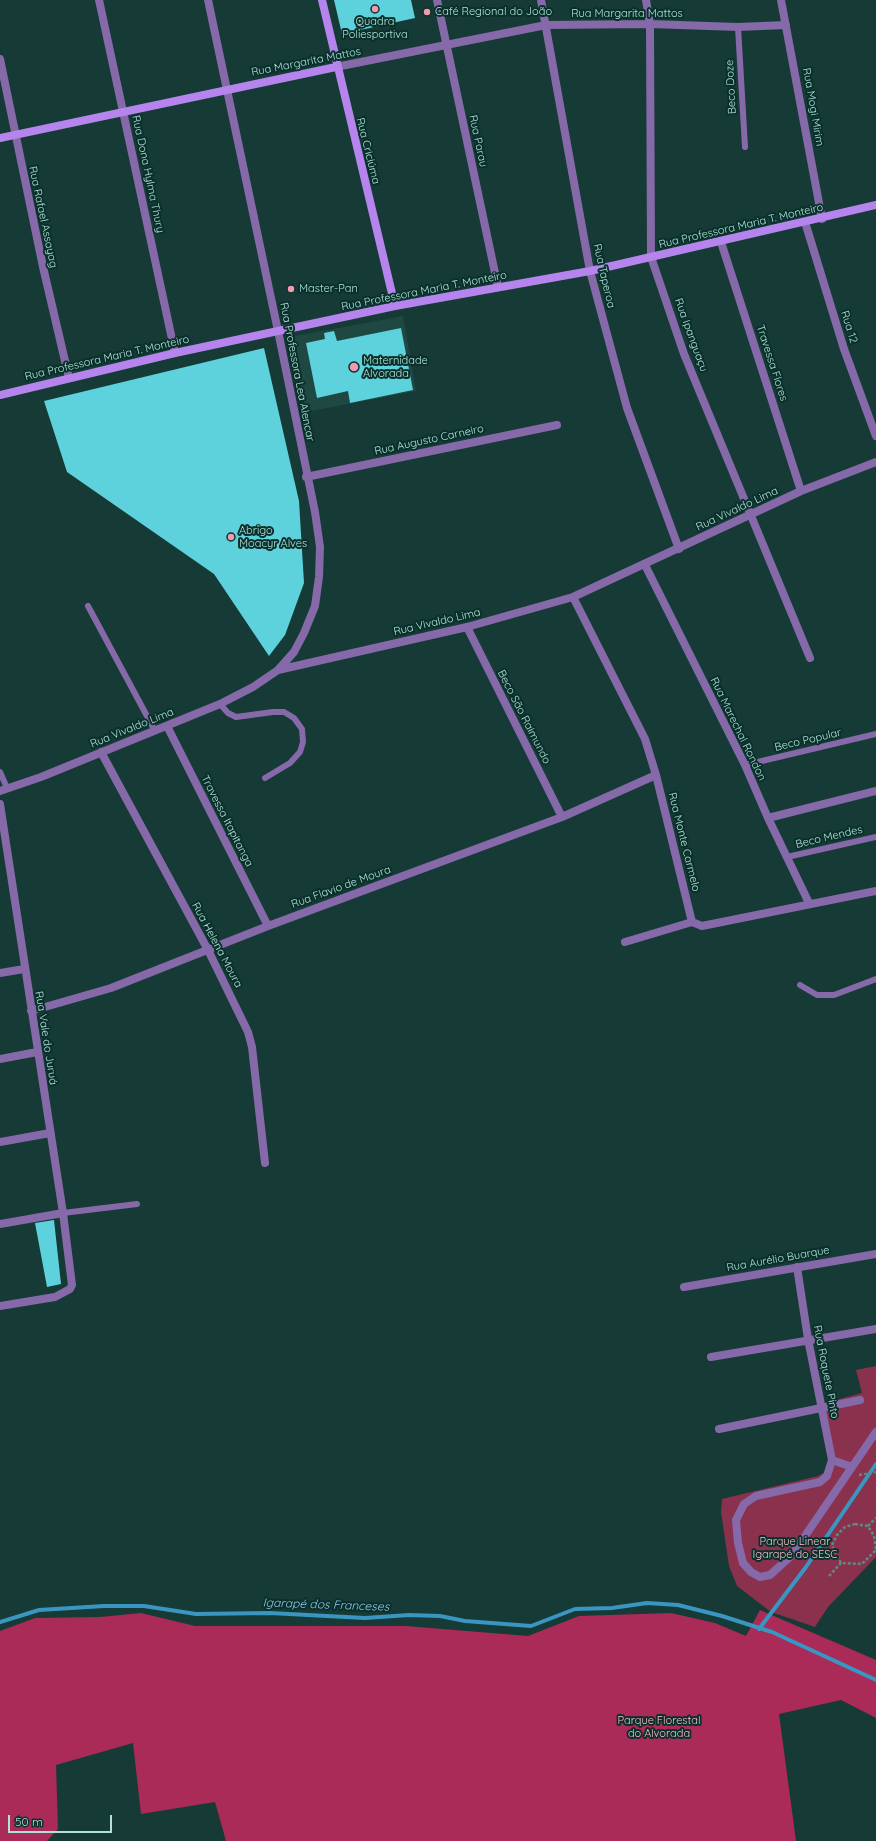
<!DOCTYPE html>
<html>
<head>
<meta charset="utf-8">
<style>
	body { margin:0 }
	#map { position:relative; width:876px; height:1841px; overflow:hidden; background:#163a35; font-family:Quicksand,sans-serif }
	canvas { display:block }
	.scale { position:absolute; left:8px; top:1815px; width:104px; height:18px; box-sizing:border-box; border:2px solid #b0e2da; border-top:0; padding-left:5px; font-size:12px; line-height:14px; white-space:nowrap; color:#b0e2da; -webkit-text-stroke:3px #0a302b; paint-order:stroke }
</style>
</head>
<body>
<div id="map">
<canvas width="876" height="1841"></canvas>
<div class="scale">50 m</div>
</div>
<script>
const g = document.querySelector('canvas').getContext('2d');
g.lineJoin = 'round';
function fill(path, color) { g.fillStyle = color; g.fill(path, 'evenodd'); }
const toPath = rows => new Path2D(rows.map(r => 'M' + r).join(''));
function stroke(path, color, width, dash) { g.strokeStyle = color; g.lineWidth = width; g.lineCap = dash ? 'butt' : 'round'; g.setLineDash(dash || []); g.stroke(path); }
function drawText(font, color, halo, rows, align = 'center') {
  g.font = font + ' Quicksand,sans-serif'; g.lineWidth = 4; g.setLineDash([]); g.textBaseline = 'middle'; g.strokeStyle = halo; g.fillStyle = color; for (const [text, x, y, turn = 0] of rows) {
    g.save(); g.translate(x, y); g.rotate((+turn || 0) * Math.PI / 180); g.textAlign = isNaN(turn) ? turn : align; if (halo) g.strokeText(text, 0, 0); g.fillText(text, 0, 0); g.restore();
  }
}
const built = toPath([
	[403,316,416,391,306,412,292,343,295,336]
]);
const green = toPath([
	[876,1366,876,1557,828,1607,815,1627,771,1612,737,1586,729,1566,721,1512,722,1499,818,1476,829,1470,825,1403,862,1393,856,1370]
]);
const forest = toPath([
	[760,1610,876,1660,876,1718,841,1700,779,1714,796,1841,226,1841,215,1802,141,1814,133,1743,56,1765,58,1829,47,1841,0,1841,0,1631,35,1618,100,1617,141,1613,195,1626,406,1626,528,1636,579,1616,671,1613,715,1623,746,1636]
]);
const stream = toPath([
	[0,1622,39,1610,104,1606,144,1606,196,1614,270,1613,365,1618,409,1615,440,1616,465,1621,531,1626,575,1609,612,1608,647,1603,678,1605,722,1616,772,1632,876,1680],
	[759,1629,806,1567,876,1464]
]);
const building = toPath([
	[334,0,411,0,415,18,342,34],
	[401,328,413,390,350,403,348,391,317,398,306,343,325,339,324,333,334,331,337,341],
	[264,348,299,501,304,583,285,635,269,656,214,574,67,472,44,401],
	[54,1220,61,1284,47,1287,35,1223]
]);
const path = toPath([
	[859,1475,876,1472],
	[855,1524,868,1526,874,1536,876,1550,862,1564,841,1563,832,1545,837,1535,845,1527,855,1524],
	[868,1526,876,1518],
	[829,1576,841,1563]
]);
const lane = toPath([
	[738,27,745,147],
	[88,606,155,731],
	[220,704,228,713,236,717,273,712,284,712,294,718,302,729,303,742,300,752,290,763,265,778],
	[745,765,876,734],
	[0,772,7,788],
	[787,857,876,837],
	[800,985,817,995,834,995,876,979],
	[63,1213,137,1204]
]);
const street = toPath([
	[99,0,175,353],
	[208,0,278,331,315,512,320,547,319,577,315,606,304,633,294,652,278,670],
	[437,0,498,287],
	[541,0,590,271,627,408,679,549],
	[646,0,650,24,651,257,684,354,810,658],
	[781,0,822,219],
	[0,59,43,267,69,378],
	[336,67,546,25,650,24,738,27,786,25],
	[805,222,844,349,876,436],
	[721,242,801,491],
	[306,477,557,425],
	[645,565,745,765,768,818,809,903],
	[573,597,645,739,656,775,692,922,702,926,876,891],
	[467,627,562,817],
	[167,726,268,926],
	[101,752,208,950,248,1032,252,1047,265,1163],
	[0,791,41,777,220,704,253,687,278,670,467,627,573,597,801,491,876,462],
	[0,804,63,1213,72,1285,70,1289,55,1297,0,1306],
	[768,818,876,791],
	[625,942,692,922],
	[0,973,24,969],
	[31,1011,111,988,268,926,562,817,656,775],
	[0,1059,37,1052],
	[0,1142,50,1133],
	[0,1224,63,1213],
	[797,1267,808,1339,832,1460,827,1476,820,1482,756,1496,744,1504,736,1520,738,1543,743,1563,751,1572,760,1577,770,1575,792,1555,876,1432],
	[684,1287,876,1254],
	[711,1357,876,1329],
	[719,1429,860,1400],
	[832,1460,852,1467]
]);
const secondary = toPath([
	[322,0,395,306],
	[0,138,336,67],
	[0,395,175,353,395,306,590,271,876,205]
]);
const markers = [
	[375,9,4,"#f29aaf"],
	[427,12,4,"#f29aaf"],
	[291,289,4,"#f29aaf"],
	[354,367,5,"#f29aaf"],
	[231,537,4,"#f29aaf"]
];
const poiNames = [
	["Café Regional do João",435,12],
	["Quadra",375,22,"center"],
	["Poliesportiva",375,35,"center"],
	["Master-Pan",299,289],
	["Maternidade",363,361],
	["Alvorada",363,374],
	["Abrigo",239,531],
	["Moacyr Alves",239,544]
];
const streetNames = [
	["Rua Margarita Mattos",627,14],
	["Rua Margarita Mattos",306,62,-11],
	["Beco Doze",731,87,-93],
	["Rua Mogi Mirim",813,107,80],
	["Rua Parau",478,141,78],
	["Rua Criciúma",368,151,76],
	["Rua Dona Hylma Thury",148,174,78],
	["Rua Rafael Assayag",43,217,78],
	["Rua Professora Maria T. Monteiro",741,226,-13],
	["Rua Taperoa",604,276,77],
	["Rua Professora Maria T. Monteiro",424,291,-11],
	["Rua 12",849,327,73],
	["Rua Ipanguaçu",691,335,70],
	["Rua Professora Maria T. Monteiro",107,358,-13],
	["Travessa Flores",772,363,72],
	["Rua Professora Lea Alencar",297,372,79],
	["Rua Augusto Carneiro",429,440,-12],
	["Rua Vivaldo Lima",737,509,-25],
	["Rua Vivaldo Lima",437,622,-13],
	["Beco São Raimundo",524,717,63],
	["Rua Vivaldo Lima",132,728,-22],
	["Rua Marechal Rondon",738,729,64],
	["Beco Popular",808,740,-13],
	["Travessa Itapitanga",227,821,63],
	["Beco Mendes",829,837,-13],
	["Rua Monte Carmelo",684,842,76],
	["Rua Flavio de Moura",341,887,-20],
	["Rua Helena Moura",217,945,62],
	["Rua Vale do Juruá",46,1038,81],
	["Rua Aurélio Buarque",778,1259,-10],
	["Rua Roquete Pinto",826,1372,79]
];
const parkNames = [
	["Parque Linear",795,1542],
	["Igarapé do SESC",795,1555],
	["Parque Florestal",659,1721],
	["do Alvorada",659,1734]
];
const waterNames = [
	["Igarapé dos Franceses",326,1605,2]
];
fill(built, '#204843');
fill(green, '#8a314d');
fill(forest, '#aa2a58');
stroke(stream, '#3996c2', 4);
fill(building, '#5dd2dd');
stroke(path, '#5f8983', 2.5, [3, 2]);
stroke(lane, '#8669a9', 6);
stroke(street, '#8669a9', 8);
stroke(secondary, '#b585ed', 8);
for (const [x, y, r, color] of markers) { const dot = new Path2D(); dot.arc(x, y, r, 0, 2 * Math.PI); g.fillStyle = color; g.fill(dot); stroke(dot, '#0a302b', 1.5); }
drawText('11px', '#b0e2da', '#0a302b', poiNames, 'left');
drawText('11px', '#b0e2da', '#0a302b', streetNames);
drawText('11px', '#febccb', '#0a302b', parkNames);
drawText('italic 12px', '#94c6ef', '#0a302b', waterNames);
</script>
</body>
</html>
